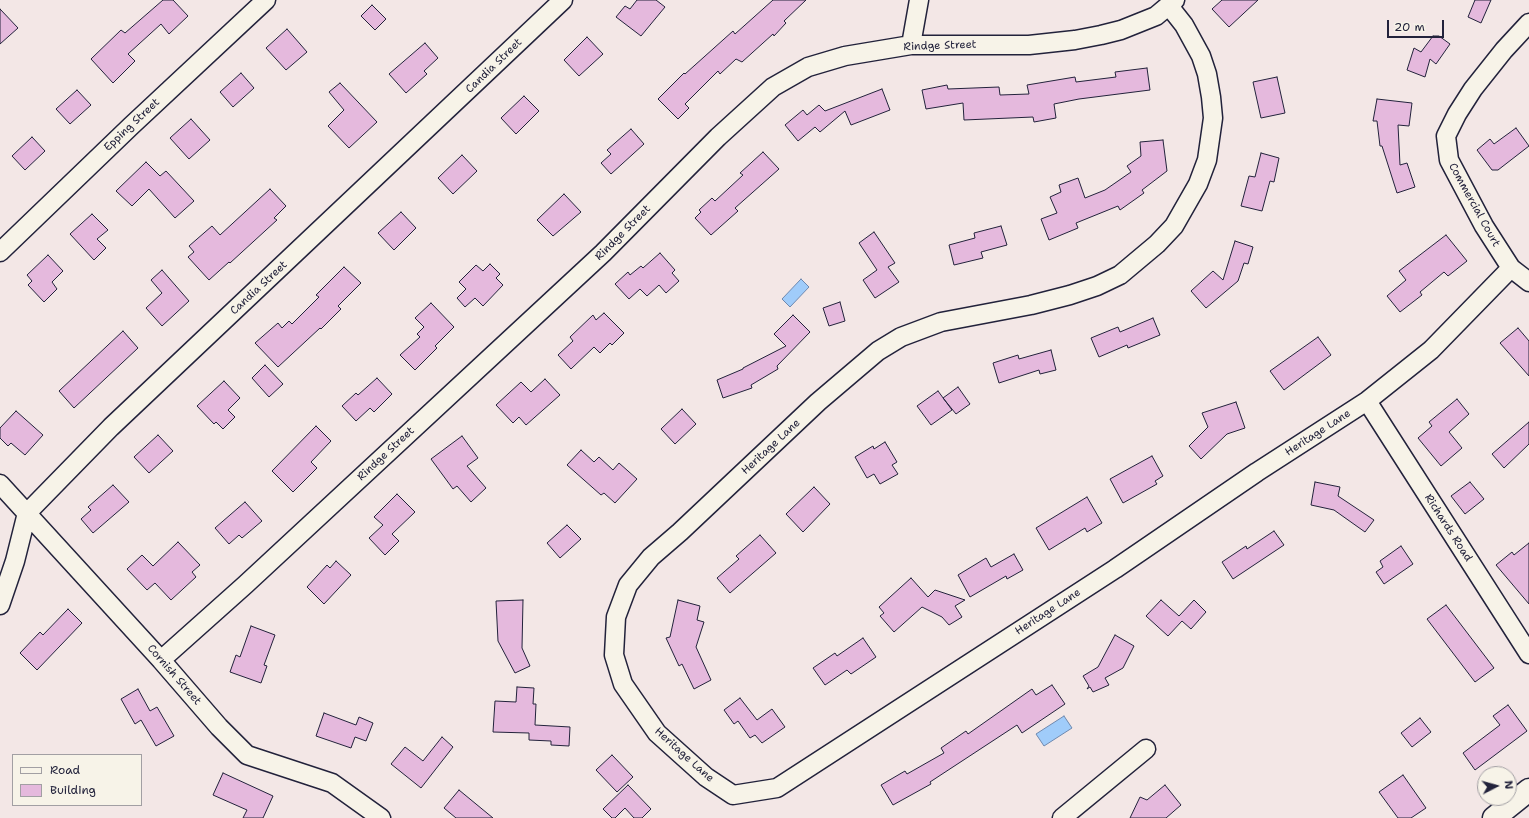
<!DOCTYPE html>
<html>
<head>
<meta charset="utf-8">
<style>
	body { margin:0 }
	#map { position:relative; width:1529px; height:818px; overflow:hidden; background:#f3e7e6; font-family:"Shantell Sans",sans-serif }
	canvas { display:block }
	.legend { position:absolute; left:12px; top:754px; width:130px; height:52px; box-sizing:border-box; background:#f7f3e8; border:1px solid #a29fa3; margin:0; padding:5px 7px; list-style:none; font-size:12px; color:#22223b }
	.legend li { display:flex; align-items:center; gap:8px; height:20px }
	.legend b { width:20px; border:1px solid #a29fa3 }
	.north { position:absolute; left:1477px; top:766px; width:40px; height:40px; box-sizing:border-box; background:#f7f3e8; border:1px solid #a29fa3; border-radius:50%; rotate:84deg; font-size:11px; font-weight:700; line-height:16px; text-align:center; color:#22223b }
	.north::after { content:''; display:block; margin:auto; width:14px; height:18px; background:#22223b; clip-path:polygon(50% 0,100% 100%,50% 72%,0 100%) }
	.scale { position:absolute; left:1387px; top:20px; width:57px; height:18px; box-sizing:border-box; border:2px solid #22223b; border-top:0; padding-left:5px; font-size:12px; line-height:14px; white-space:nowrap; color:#22223b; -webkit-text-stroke:3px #f7f3e8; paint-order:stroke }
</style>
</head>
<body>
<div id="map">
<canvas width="1529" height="818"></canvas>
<ul class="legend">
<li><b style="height:5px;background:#f7f3e8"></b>Road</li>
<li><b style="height:11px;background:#e5b9dd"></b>Building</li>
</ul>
<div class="north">N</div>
<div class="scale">20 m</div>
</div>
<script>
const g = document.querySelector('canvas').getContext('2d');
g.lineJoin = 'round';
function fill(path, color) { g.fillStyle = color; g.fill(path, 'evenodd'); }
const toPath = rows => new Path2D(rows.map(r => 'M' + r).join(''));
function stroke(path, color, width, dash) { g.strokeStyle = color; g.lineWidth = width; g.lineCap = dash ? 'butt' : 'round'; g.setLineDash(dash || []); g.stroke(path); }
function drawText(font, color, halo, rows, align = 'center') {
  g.font = font + ' "Shantell Sans",sans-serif'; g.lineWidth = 3; g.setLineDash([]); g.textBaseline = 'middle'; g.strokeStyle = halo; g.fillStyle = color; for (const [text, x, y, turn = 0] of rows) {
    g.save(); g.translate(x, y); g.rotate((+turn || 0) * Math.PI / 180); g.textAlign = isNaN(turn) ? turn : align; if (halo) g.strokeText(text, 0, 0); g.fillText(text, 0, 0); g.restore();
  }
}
const water = toPath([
	[801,279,809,287,790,307,782,299,801,279],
	[1064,716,1072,728,1044,746,1036,734,1064,716]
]);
const building = toPath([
	[163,0,173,0,188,16,169,34,161,24,128,54,135,61,113,83,91,59,121,30,125,33,163,0],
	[637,0,656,0,665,7,641,36,616,17,625,6,630,9,637,0],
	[773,0,806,0,784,21,786,23,774,36,773,34,742,62,736,59,720,74,718,71,685,104,689,108,678,119,658,99,684,73,685,74,733,31,735,34,773,0],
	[1222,0,1258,0,1229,27,1212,9,1222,0],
	[1475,0,1491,0,1481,23,1468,17,1475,0],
	[372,5,386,19,375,30,361,16,372,5],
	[0,9,18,28,0,44,0,9],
	[287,29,307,52,286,70,266,48,287,29],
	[1433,36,1439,36,1450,44,1436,64,1430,59,1425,77,1407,70,1414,48,1421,52,1433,36],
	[587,37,603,54,579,76,564,60,587,37],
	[425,43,438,58,424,71,427,74,406,93,389,74,425,43],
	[1147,68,1150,90,1079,99,1054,104,1056,118,1034,122,1033,117,964,120,963,103,926,109,922,90,947,85,948,89,999,87,1000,95,1029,94,1027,85,1075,77,1076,82,1116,77,1115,72,1147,68],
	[241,73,254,88,233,107,220,92,241,73],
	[1277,77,1285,113,1261,118,1253,82,1277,77],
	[340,83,377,122,349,148,328,126,344,110,329,92,340,83],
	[882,89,890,110,851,125,845,111,820,132,815,127,798,141,785,125,803,110,807,115,819,105,825,111,882,89],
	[77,90,91,105,70,124,56,109,77,90],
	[524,96,539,111,516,134,501,118,524,96],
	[1377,99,1412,103,1409,126,1398,125,1400,165,1407,163,1415,187,1397,193,1382,146,1380,146,1377,121,1373,121,1377,99],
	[191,119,210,140,189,159,170,138,191,119],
	[1516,128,1529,146,1498,170,1492,170,1477,150,1490,139,1494,144,1516,128],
	[631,129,644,144,611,174,601,163,611,154,607,150,631,129],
	[32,137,45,151,25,170,12,156,32,137],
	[1163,140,1167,171,1142,190,1144,193,1120,210,1118,206,1076,223,1078,228,1049,240,1041,219,1057,213,1050,197,1061,192,1059,185,1078,178,1085,198,1105,190,1131,172,1127,166,1141,156,1140,142,1163,140],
	[763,152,779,169,735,208,738,211,711,235,695,218,701,212,699,210,712,198,715,201,743,175,740,173,763,152],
	[1261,153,1279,158,1274,182,1270,181,1262,211,1241,206,1249,176,1255,177,1261,153],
	[462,155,477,171,453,194,438,178,462,155],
	[146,162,160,176,166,171,194,201,175,218,149,189,132,206,116,191,146,162],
	[270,189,286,206,274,218,277,220,230,263,229,262,209,280,188,257,194,252,189,246,212,226,220,235,270,189],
	[564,194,581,212,553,236,537,220,564,194],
	[401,212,416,228,394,250,378,233,401,212],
	[92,214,108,230,97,239,106,248,94,260,70,234,92,214],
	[1001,226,1007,245,981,252,983,258,954,265,949,245,975,238,974,233,1001,226],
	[874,232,895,263,888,267,899,282,875,298,863,280,877,270,859,243,874,232],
	[1446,235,1467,261,1448,276,1444,272,1420,292,1422,295,1400,312,1387,296,1406,280,1399,271,1446,235],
	[1235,241,1253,247,1248,264,1244,263,1238,281,1206,308,1191,291,1213,271,1223,280,1235,241],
	[660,253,675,270,672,273,679,281,666,293,659,285,647,296,640,289,629,299,615,284,628,272,630,275,641,266,643,268,660,253],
	[48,255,63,271,52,282,57,289,44,302,28,285,32,281,27,275,48,255],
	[490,264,500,274,496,278,503,285,483,306,475,298,465,307,457,298,466,289,459,282,476,265,483,271,490,264],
	[344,267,361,283,338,306,341,309,321,329,320,328,278,367,255,343,278,323,282,328,289,321,292,324,319,297,316,295,344,267],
	[162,270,189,301,162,326,146,308,162,293,151,280,162,270],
	[840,302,845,321,829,326,823,308,840,302],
	[431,303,454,327,435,346,437,348,415,370,400,355,420,337,417,334,424,327,415,318,431,303],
	[604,313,624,333,612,345,610,343,600,353,594,347,571,369,558,355,573,341,570,337,593,315,596,320,604,313],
	[793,315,810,332,777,366,778,369,751,385,752,388,723,398,717,380,743,369,743,368,786,346,774,334,793,315],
	[1153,318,1160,335,1128,348,1127,345,1099,357,1091,338,1118,327,1120,332,1153,318],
	[1518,328,1529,341,1529,376,1500,343,1518,328],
	[123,331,138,348,74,408,59,391,123,331],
	[1318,337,1331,355,1284,390,1270,371,1318,337],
	[1051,350,1056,370,1040,374,1039,370,999,383,993,363,1018,355,1019,359,1051,350],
	[265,365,283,384,269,397,252,378,265,365],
	[377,378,392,394,374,412,370,408,356,421,342,406,356,393,358,395,377,378],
	[545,379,560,395,526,425,519,417,513,423,496,405,521,382,531,392,545,379],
	[224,381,240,398,228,410,235,417,223,429,216,422,214,424,197,406,224,381],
	[958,387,970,404,956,414,943,398,958,387],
	[938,391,952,410,931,425,917,406,938,391],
	[1457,399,1469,414,1449,432,1462,448,1441,466,1418,438,1432,426,1429,422,1457,399],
	[1236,402,1245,428,1227,434,1201,459,1189,446,1208,427,1202,413,1236,402],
	[682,409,696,424,675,444,661,429,682,409],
	[16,411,43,435,25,455,11,443,8,446,0,438,0,428,16,411],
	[1529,422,1529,444,1504,468,1492,454,1529,422],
	[316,426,331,441,311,462,317,468,293,492,272,471,316,426],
	[158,435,173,451,149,473,134,457,158,435],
	[462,436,478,458,467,466,486,488,471,502,457,486,453,489,431,459,462,436],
	[885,442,897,462,892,465,898,474,880,484,874,474,867,478,855,457,873,446,874,449,885,442],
	[581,450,594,462,599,457,613,470,619,463,637,479,615,503,604,493,601,495,567,465,581,450],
	[1152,456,1163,476,1155,481,1157,484,1123,503,1110,479,1152,456],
	[1315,482,1340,487,1338,496,1374,520,1365,532,1334,510,1311,505,1315,482],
	[1470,482,1484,499,1465,514,1451,496,1470,482],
	[113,485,129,502,93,533,81,519,91,510,88,507,113,485],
	[814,487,830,504,803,532,786,514,814,487],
	[397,494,415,512,392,534,399,541,385,555,369,538,383,525,374,517,397,494],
	[1087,497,1102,523,1087,532,1085,528,1049,550,1036,528,1087,497],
	[245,502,262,521,242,538,239,535,229,544,215,528,245,502],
	[567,525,581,539,560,558,547,543,567,525],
	[1274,531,1284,545,1233,579,1222,562,1246,546,1247,549,1274,531],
	[760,535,776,553,730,593,717,578,739,559,736,556,760,535],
	[178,542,200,565,192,572,196,577,171,600,155,583,147,590,127,569,142,555,153,566,178,542],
	[1529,543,1529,604,1496,565,1512,552,1514,555,1529,543],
	[1401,546,1413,564,1384,584,1376,572,1383,567,1380,561,1401,546],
	[1014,554,1023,570,1007,579,1006,576,970,597,958,575,986,558,991,567,1014,554],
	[336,561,351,575,324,604,307,587,327,565,330,568,336,561],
	[911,578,928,597,935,590,965,600,955,606,962,617,949,625,942,617,922,607,894,632,880,616,884,613,879,607,911,578],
	[523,600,522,648,530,666,515,673,498,641,496,601,523,600],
	[678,600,700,606,697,620,704,622,696,647,711,680,694,689,682,664,679,666,666,638,670,637,678,600],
	[1161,600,1179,616,1194,600,1206,612,1191,629,1182,621,1168,636,1146,616,1161,600],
	[1446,605,1494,668,1475,682,1427,619,1446,605],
	[68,609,82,623,37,670,20,653,40,632,43,635,68,609],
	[251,626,275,635,264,665,267,666,261,683,230,672,236,655,240,657,251,626],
	[1115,635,1134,646,1123,668,1105,678,1109,685,1093,692,1090,687,1087,689,1089,686,1083,676,1098,667,1115,635],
	[863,638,876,657,851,674,847,670,825,685,813,668,835,653,837,656,863,638],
	[1052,685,1065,704,1022,733,1017,725,930,782,931,784,893,805,881,785,905,771,907,774,944,753,941,748,966,731,968,734,1032,689,1036,695,1052,685],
	[517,687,534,688,533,704,536,704,535,725,570,727,569,746,551,745,551,741,529,740,529,733,493,732,495,701,516,702,517,687],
	[138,689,150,711,157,707,174,736,156,746,141,720,135,724,121,699,138,689],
	[740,698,757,720,772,709,785,727,762,743,755,735,750,738,738,721,734,724,724,710,740,698],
	[1508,705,1527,731,1475,770,1463,753,1500,725,1493,716,1508,705],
	[324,713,356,725,359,717,373,723,366,741,355,737,351,748,316,736,324,713],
	[1420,718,1431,732,1412,747,1401,733,1420,718],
	[442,737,453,747,421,788,391,764,405,747,423,761,442,737],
	[612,755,633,777,617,792,596,770,612,755],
	[223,773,273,796,263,818,243,818,247,810,213,795,223,773],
	[1403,775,1426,808,1411,818,1398,818,1379,792,1403,775],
	[628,785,651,809,642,818,634,818,625,808,615,818,612,818,603,809,628,785],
	[1165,785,1181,805,1166,818,1130,818,1140,797,1147,800,1165,785],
	[459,790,493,818,456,818,444,808,459,790]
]);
const street = toPath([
	[1169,6,1184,25,1201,56,1207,74,1211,97,1213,118,1207,160,1198,184,1174,226,1157,244,1120,275,1097,286,1070,295,1031,305,941,322,901,337,878,351,818,402,680,532,651,557,628,585,616,617,614,655,623,684,657,733,706,777,733,795,777,788,1115,569,1257,472,1367,401,1431,350,1511,268],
	[1529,23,1504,50,1473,89,1457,114,1446,136,1449,160,1484,226,1511,268,1529,282],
	[911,45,919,0],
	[0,252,131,126,266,0],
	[1367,401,1529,654],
	[0,484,161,660,219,727,247,755,332,783,381,818],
	[0,605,15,561,27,513,111,427,563,0],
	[161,660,245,585,603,253,718,137,773,87,808,67,845,56,911,45,1029,45,1075,40,1101,35,1121,30,1156,16,1175,0],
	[1062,818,1146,749]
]);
const secondary = toPath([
	[1494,818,1529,790]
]);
const streetNames = [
	["Rindge Street",940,46,-2],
	["Candia Street",494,66,-44],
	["Epping Street",132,125,-43],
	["Commercial Court",1474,205,61],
	["Rindge Street",623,233,-45],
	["Candia Street",259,288,-43],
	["Heritage Lane",1318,433,-33],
	["Heritage Lane",771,447,-43],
	["Rindge Street",386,454,-43],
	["Richards Road",1448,528,57],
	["Heritage Lane",1048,612,-33],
	["Cornish Street",174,675,49],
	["Heritage Lane",684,755,42]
];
fill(water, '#a0ccfa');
stroke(water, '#6e88ae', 1);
fill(building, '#e5b9dd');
stroke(building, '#22223b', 1);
stroke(street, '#22223b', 21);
stroke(secondary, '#22223b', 25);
stroke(street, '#f7f3e8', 18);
stroke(secondary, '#f7f3e8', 22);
drawText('11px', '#22223b', '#f7f3e8', streetNames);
</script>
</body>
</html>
